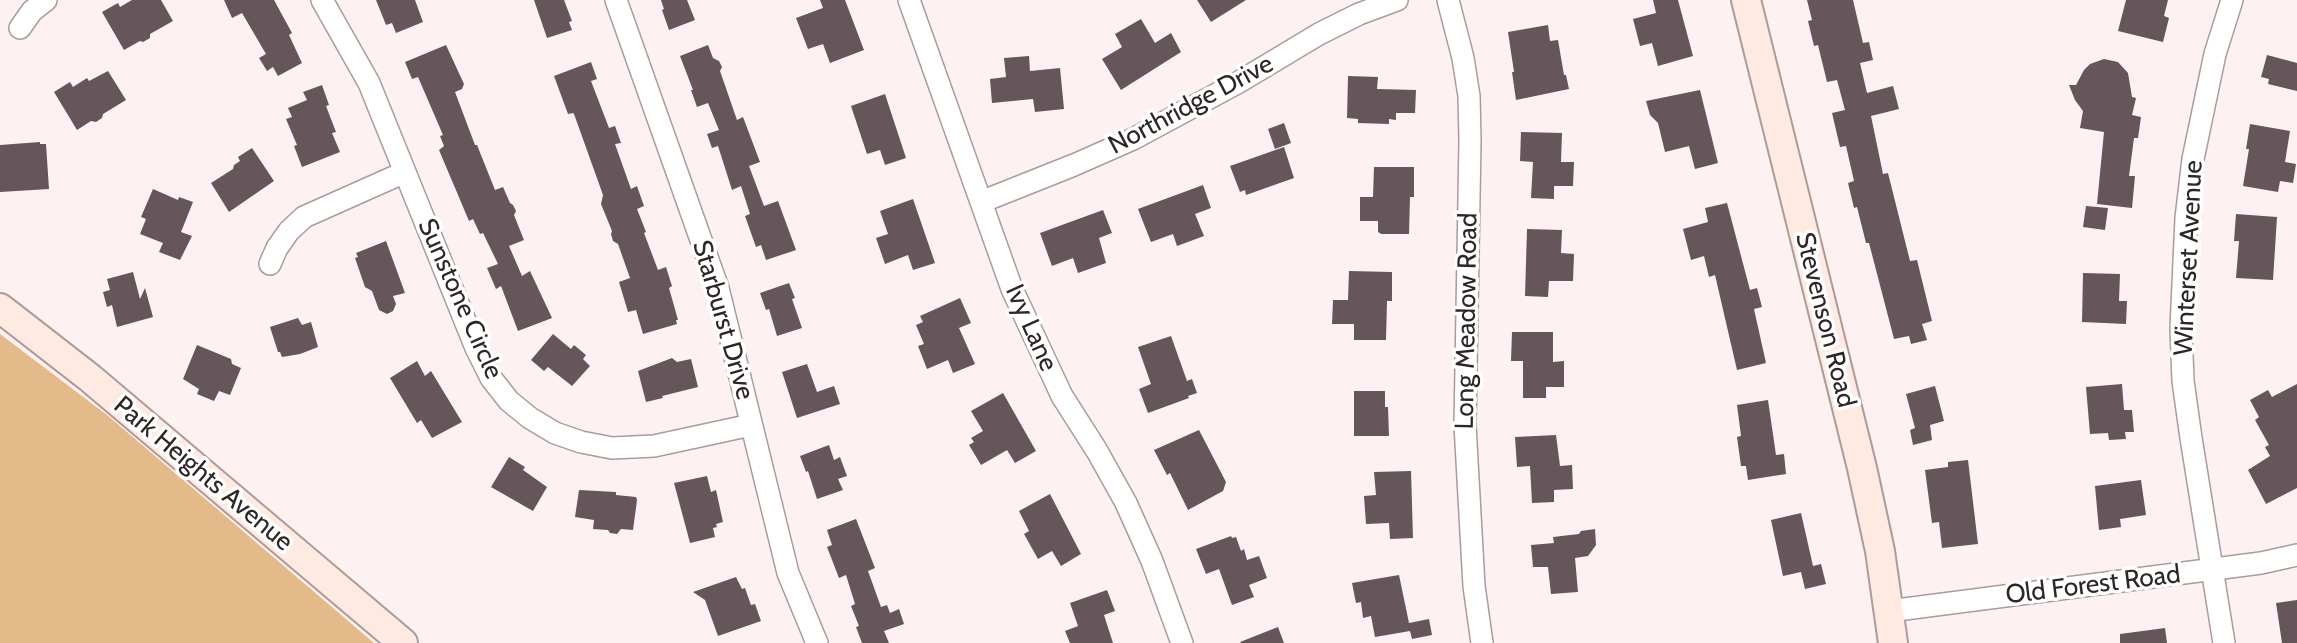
<!DOCTYPE html>
<html>
<head>
<meta charset="utf-8">
<style>
	body { margin:0 }
	canvas { display:block; background:#fdf1f1 }
</style>
</head>
<body>
<canvas width="2297" height="643"></canvas>
<script>
const g = document.querySelector('canvas').getContext('2d');
g.lineJoin = 'round';
function fill(path, color) { g.fillStyle = color; g.fill(path, 'evenodd'); }
const toPath = rows => new Path2D(rows.map(r => 'M' + r).join(''));
function stroke(path, color, width, dash) { g.strokeStyle = color; g.lineWidth = width; g.lineCap = dash ? 'butt' : 'round'; g.setLineDash(dash || []); g.stroke(path); }
function drawText(font, color, halo, rows, align = 'center') {
  g.font = font + ' Cabin,sans-serif'; g.lineWidth = 7; g.setLineDash([]); g.textBaseline = 'middle'; g.strokeStyle = halo; g.fillStyle = color; for (const [text, x, y, turn = 0] of rows) {
    g.save(); g.translate(x, y); g.rotate((+turn || 0) * Math.PI / 180); g.textAlign = isNaN(turn) ? turn : align; if (halo) g.strokeText(text, 0, 0); g.fillText(text, 0, 0); g.restore();
  }
}
const green = toPath([
	[0,334,107,415,374,643,0,643]
]);
const building = toPath([
	[132,0,161,0,173,21,150,34,150,38,143,42,140,41,124,50,102,12,118,3,120,7],
	[224,0,274,0,292,33,289,35,302,63,278,76,273,67,267,71,259,58,266,54,242,13,232,18],
	[376,0,415,0,423,22,396,33,392,23,386,25],
	[534,0,564,0,572,21,569,22,572,30,547,38],
	[661,0,687,0,695,20,669,30,662,10,664,9],
	[820,0,845,0,864,50,830,63,823,44,808,49,796,18,823,8],
	[1197,0,1246,0,1211,22],
	[1653,0,1678,0,1693,56,1658,66,1652,43,1640,46,1633,19,1656,13],
	[1807,0,1853,0,1863,43,1869,42,1873,60,1860,63,1867,93,1893,86,1899,109,1871,116,1883,174,1888,173,1910,261,1917,260,1932,321,1922,324,1927,340,1911,344,1909,336,1894,339,1869,243,1866,243,1857,207,1854,208,1848,183,1854,181,1846,146,1840,147,1832,113,1845,110,1837,80,1827,82,1818,45,1814,46,1808,21,1812,20],
	[2126,0,2168,0,2164,16,2169,18,2163,42,2118,31],
	[1141,19,1155,43,1171,33,1181,52,1121,90,1102,59,1122,47,1115,34],
	[1548,25,1550,41,1558,40,1564,75,1566,75,1569,89,1516,100,1512,72,1514,72,1508,32],
	[446,45,464,84,462,89,455,92,475,145,477,145,495,190,503,187,510,203,513,205,516,211,514,215,524,240,509,246,522,276,530,271,552,318,518,331,501,286,496,289,487,268,498,264,483,233,480,234,473,219,469,221,439,150,444,146,440,136,443,135,418,77,412,79,405,62],
	[708,45,713,58,719,61,722,67,720,71,737,120,743,117,760,162,749,166,764,206,778,201,796,250,766,260,761,245,756,247,745,216,750,214,741,186,732,190,718,146,712,148,707,134,719,130,708,103,697,107,691,90,693,90,680,56],
	[2267,55,2297,63,2297,91,2268,84,2269,79,2261,77],
	[1029,56,1030,71,1060,68,1064,109,1035,112,1033,99,992,103,990,79,1006,77,1004,58],
	[2104,59,2118,62,2128,73,2132,97,2136,98,2132,115,2141,117,2138,138,2134,138,2129,176,2135,176,2132,208,2097,204,2104,132,2080,128,2083,111,2075,100,2069,85,2076,85,2084,70,2090,64],
	[591,62,597,79,591,81,609,128,615,126,621,143,615,144,631,189,637,186,644,206,637,209,646,232,644,233,658,270,666,267,672,286,669,288,678,320,676,320,677,324,643,334,636,310,628,312,619,282,630,278,618,244,613,241,611,234,612,231,601,204,603,195,574,114,573,113,568,114,554,76],
	[108,71,126,100,103,114,102,118,96,122,91,121,77,130,54,92,70,82,73,87,87,78,89,81],
	[1348,76,1378,77,1377,89,1416,90,1415,113,1396,113,1396,120,1389,119,1389,124,1358,123,1358,119,1347,118],
	[322,85,329,105,326,106,336,132,332,133,340,152,302,167,294,146,297,145,286,119,292,117,288,108,307,100,303,92],
	[1700,90,1718,163,1695,169,1689,146,1665,152,1658,123,1650,115,1646,101],
	[885,94,906,158,885,165,880,150,867,154,851,106],
	[1284,123,1291,143,1275,149,1268,129],
	[2250,124,2290,131,2285,162,2296,164,2293,183,2280,181,2278,192,2243,186,2249,149,2246,149],
	[1521,132,1562,133,1561,162,1574,162,1573,186,1554,186,1554,199,1531,198,1533,162,1520,161],
	[40,142,40,144,46,144,49,189,0,192,0,145],
	[1284,147,1294,178,1246,195,1245,190,1240,192,1230,166],
	[252,148,274,181,229,212,211,183,233,169,234,165,240,161,238,157],
	[1374,167,1414,167,1414,197,1410,197,1409,234,1381,234,1378,232,1378,221,1360,221,1360,197,1373,197],
	[1203,185,1211,208,1195,214,1204,236,1177,246,1173,234,1151,242,1138,209],
	[153,189,178,200,179,197,193,202,181,232,192,236,180,260,159,252,163,243,140,234,146,219,141,217],
	[913,199,935,263,913,270,908,255,885,264,876,238,888,234,880,211],
	[1727,203,1750,290,1757,288,1762,307,1754,309,1766,363,1737,370,1715,275,1709,277,1704,256,1691,260,1683,229,1708,222,1705,208],
	[2086,206,2108,208,2105,230,2083,227],
	[1103,210,1112,233,1099,238,1106,263,1078,273,1073,258,1052,266,1040,233],
	[2236,214,2277,217,2273,280,2236,278,2239,241,2234,241],
	[1527,229,1562,230,1561,253,1574,254,1573,281,1549,281,1548,297,1525,296],
	[386,241,405,293,393,296,396,304,393,311,387,314,379,310,372,291,365,287,355,258,358,257,356,253],
	[1349,271,1392,272,1392,301,1387,301,1386,340,1354,340,1354,324,1332,324,1333,300,1348,300],
	[133,272,140,299,145,288,153,317,117,327,112,305,107,307,103,292,110,290,107,279],
	[2083,273,2120,274,2119,301,2127,301,2126,324,2082,322],
	[789,283,795,298,792,299,802,328,777,336,769,309,766,310,760,293],
	[960,298,971,323,959,328,975,364,953,373,948,360,927,369,918,346,924,344,916,325,923,322,920,316],
	[298,318,302,325,311,322,318,347,300,354,282,357,280,352,278,352,270,327],
	[1512,332,1553,332,1553,362,1564,361,1564,387,1546,387,1546,398,1523,398,1523,361,1511,361],
	[553,334,571,349,574,345,586,355,583,359,590,366,572,386,548,367,544,371,531,360],
	[1171,336,1187,381,1192,379,1197,393,1188,396,1189,398,1148,413,1139,389,1151,384,1138,347],
	[197,345,231,359,232,364,241,368,230,395,219,391,214,401,197,394,199,389,183,379],
	[672,358,677,362,691,359,698,387,662,396,663,398,646,402,638,371],
	[417,361,425,376,431,371,462,422,432,438,421,420,417,423,390,378],
	[807,364,817,392,834,386,840,404,797,418,782,372],
	[2122,384,2124,410,2132,410,2134,432,2125,432,2126,439,2109,440,2108,433,2090,434,2086,387],
	[2297,384,2297,488,2266,504,2248,470,2270,456,2265,447,2269,445,2255,420,2259,417,2250,400,2268,390,2272,397],
	[1935,386,1944,421,1930,425,1932,440,1913,445,1910,430,1915,428,1906,394],
	[1354,391,1385,391,1385,407,1388,407,1389,436,1354,436],
	[1003,393,1036,451,1015,463,1007,450,981,465,969,445,974,442,971,438,983,431,971,411],
	[1768,400,1776,455,1784,454,1786,474,1748,480,1746,466,1741,466,1737,437,1741,436,1737,405],
	[1199,430,1226,482,1223,491,1188,510,1170,473,1167,475,1154,450],
	[1556,435,1560,466,1572,465,1573,489,1554,490,1554,502,1532,503,1530,466,1517,467,1515,437],
	[829,445,834,460,840,457,847,476,838,479,843,490,817,499,808,471,806,472,800,456],
	[509,457,525,467,523,470,547,487,533,511,491,487],
	[1968,460,1978,544,1942,548,1939,522,1932,523,1925,470,1948,467,1948,462],
	[1411,471,1413,538,1390,539,1389,523,1366,524,1364,496,1376,495,1374,472],
	[707,476,711,492,716,490,723,522,716,524,717,527,713,528,715,537,690,543,674,483],
	[2141,480,2146,515,2120,519,2121,527,2099,530,2095,486],
	[579,490,616,492,616,495,636,497,637,500,633,530,621,529,617,534,610,533,608,530,593,529,594,520,575,517],
	[1050,494,1081,554,1061,566,1052,551,1038,559,1024,534,1029,531,1019,511],
	[1801,513,1813,566,1821,564,1826,584,1805,589,1801,572,1783,576,1771,520],
	[856,519,875,568,868,571,881,607,887,605,890,613,899,609,904,624,884,631,889,643,862,643,856,627,859,626,851,606,855,604,846,575,839,578,827,547,832,545,827,530],
	[1595,529,1596,545,1588,556,1575,558,1578,592,1551,594,1548,567,1533,567,1531,545,1554,543,1553,537,1579,534,1581,531],
	[1231,536,1232,538,1236,537,1241,551,1244,549,1247,560,1259,556,1267,578,1249,585,1254,597,1232,605,1219,569,1206,574,1196,549],
	[1399,575,1409,623,1429,619,1432,635,1412,639,1410,631,1375,637,1371,616,1363,618,1361,602,1356,603,1352,583],
	[736,577,742,589,745,588,751,605,755,604,761,621,718,636,705,600,693,592],
	[1107,590,1115,611,1104,615,1113,643,1070,643,1065,631,1078,626,1070,603],
	[2297,600,2297,643,2282,643,2276,603],
	[1278,627,1284,643,1241,643,1240,642],
	[2165,628,2167,643,2120,643,2120,634]
]);
const street = toPath([
	[322,0,369,83,476,348,491,378,509,401,530,418,555,433,581,442,612,448,654,446,751,425],
	[616,0,718,288,788,573,817,643],
	[909,0,1012,289,1062,396,1097,451,1126,503,1152,561,1182,643],
	[1448,0,1463,58,1469,96,1470,141,1465,425,1474,586,1482,643],
	[20,28,32,11,46,0],
	[981,202,1074,165,1133,139,1239,82,1319,34,1359,14,1397,0],
	[270,264,277,248,289,231,304,217,405,172],
	[1889,611,2261,563,2297,555],
	[2224,643,2191,438,2183,381,2181,328,2186,218,2193,159,2215,54,2232,0]
]);
const secondary = toPath([
	[1746,0,1862,468,1880,551,1893,643],
	[0,308,90,378,403,643]
]);
const streetNames = [
	["Northridge Drive",1191,105,-28],
	["Winterset Avenue",2189,258,-87],
	["Sunstone Circle",460,299,66],
	["Starburst Drive",723,320,74],
	["Stevenson Road",1825,320,76],
	["Long Meadow Road",1467,321,-89],
	["Ivy Lane",1031,328,66],
	["Park Heights Avenue",203,474,40],
	["Old Forest Road",2093,585,-7]
];
fill(green, '#e4ba8a');
fill(building, '#65565b');
stroke(street, '#ac9b9a', 24);
stroke(secondary, '#ac9b9a', 32);
stroke(street, '#fff', 21);
stroke(secondary, '#feeae1', 28);
drawText('26px', '#2d2626', '#fff', streetNames);
</script>
</body>
</html>
